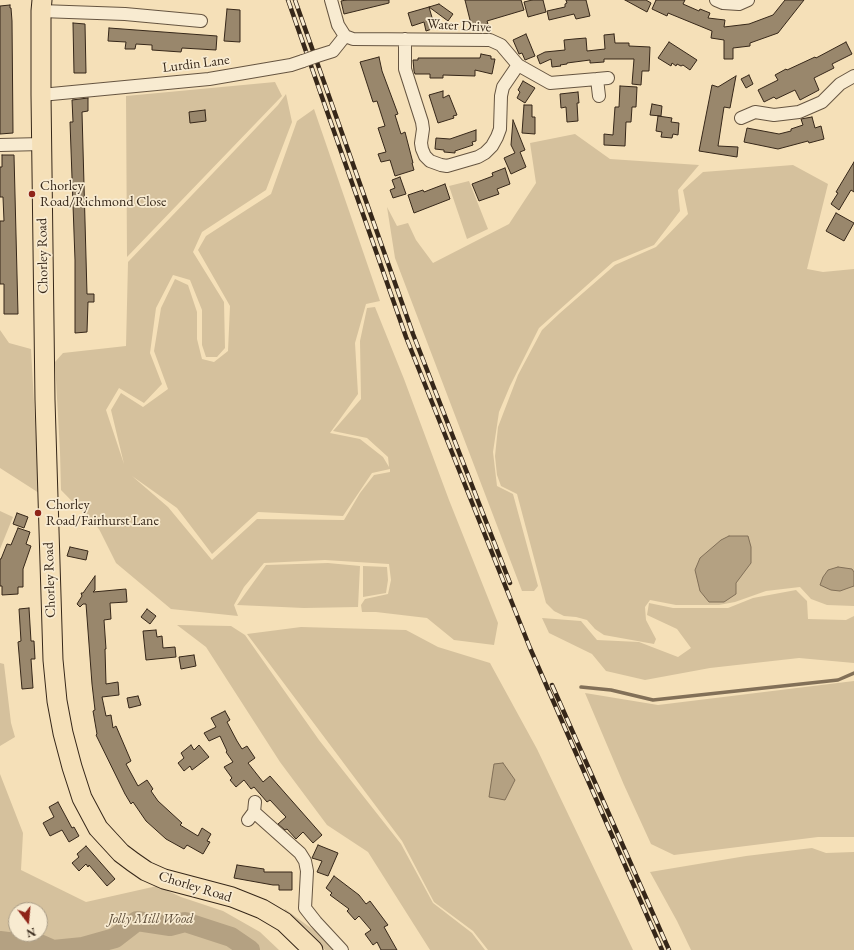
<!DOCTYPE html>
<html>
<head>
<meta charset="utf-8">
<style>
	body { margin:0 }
	#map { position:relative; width:854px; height:950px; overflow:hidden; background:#f5e0b8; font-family:"EB Garamond",serif }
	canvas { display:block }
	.north { position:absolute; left:8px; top:902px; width:40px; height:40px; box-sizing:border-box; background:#f8ebd1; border:1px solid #aa9d87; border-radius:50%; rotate:164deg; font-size:11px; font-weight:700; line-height:16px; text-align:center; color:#362719 }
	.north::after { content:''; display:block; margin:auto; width:14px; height:18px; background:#8f2418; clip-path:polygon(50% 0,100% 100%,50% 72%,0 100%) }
</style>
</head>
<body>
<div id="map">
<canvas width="854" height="950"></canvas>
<div class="north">N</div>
</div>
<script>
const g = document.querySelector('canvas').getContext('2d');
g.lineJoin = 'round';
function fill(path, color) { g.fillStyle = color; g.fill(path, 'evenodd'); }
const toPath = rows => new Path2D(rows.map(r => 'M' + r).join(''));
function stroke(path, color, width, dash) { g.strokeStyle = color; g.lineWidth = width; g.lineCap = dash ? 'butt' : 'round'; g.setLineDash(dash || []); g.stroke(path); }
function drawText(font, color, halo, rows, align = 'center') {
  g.font = font + ' "EB Garamond",serif'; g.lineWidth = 3.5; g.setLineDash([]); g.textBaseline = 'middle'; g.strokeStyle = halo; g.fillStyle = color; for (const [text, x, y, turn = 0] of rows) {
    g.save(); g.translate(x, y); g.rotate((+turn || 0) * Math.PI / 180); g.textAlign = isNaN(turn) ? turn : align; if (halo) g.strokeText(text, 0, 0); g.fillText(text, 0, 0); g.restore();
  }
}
const green = toPath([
	[275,82,282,96,127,257,126,96],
	[286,94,292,122,266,190,202,232,193,252,224,302,225,348,217,357,206,357,202,345,202,310,190,280,173,275,156,308,150,353,162,384,144,403,119,388,106,410,124,464,111,410,121,393,143,407,168,389,154,351,161,308,175,279,188,285,197,312,197,339,202,359,214,362,228,351,230,306,198,250,206,236,271,194,297,121,314,109,380,301,366,304,355,343,358,394,330,433,360,439,383,457,389,467,388,457,367,438,333,431,361,399,360,341,367,308,375,307,404,379,449,500,498,623,494,645,454,640,427,618,376,612,362,612,361,605,365,599,388,594,391,580,389,564,325,560,264,563,244,587,234,605,238,616,171,609,116,563,99,529,61,490,60,452,55,362,63,353,126,346,128,262,278,105],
	[390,469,390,472,374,475,360,493,344,520,257,519,212,560,168,507,132,476,177,508,212,554,258,512,343,516,372,473],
	[575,134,610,159,699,165,678,190,680,211,654,245,613,262,539,328,510,386,499,412,493,452,497,486,513,494,538,586,534,591,522,591,395,258,387,207,397,226,408,223,416,240,433,263,509,224,536,183,530,143],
	[793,165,828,184,807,269,823,272,854,269,854,606,827,605,811,599,800,587,766,591,735,602,719,605,676,605,650,600,645,607,646,620,656,639,654,644,604,635,595,629,587,620,576,617,564,616,554,611,546,603,517,494,501,486,497,475,495,456,498,427,518,375,542,330,560,313,615,265,656,247,688,214,683,190,703,172],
	[469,181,488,229,467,239,449,186],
	[0,330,9,343,31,349,39,493,0,468],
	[0,511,13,517,0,549],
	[328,563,360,566,358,607,304,608,237,605,266,565],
	[363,566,387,567,388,580,386,593,363,597],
	[796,590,807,601,808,619,846,620,854,616,854,663,799,658,710,668,645,680,606,671,592,654,549,633,542,618,581,621,597,640,639,642,678,657,691,648,677,629,647,615,649,603,673,608,728,608,753,598],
	[177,625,231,626,245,635,319,740,401,844,433,903,472,933,485,950,430,950,368,852,327,825,280,762,206,647],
	[301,627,406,630,438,647,490,663,537,749,633,950,488,950,473,931,434,902,402,841,247,634],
	[0,663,4,664,11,723,15,737,0,746],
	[854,681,854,837,818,837,674,855,651,844,624,785,585,693,658,705],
	[0,774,23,833,21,870,86,902,157,886,181,897,223,911,260,932,279,950,0,950],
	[16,910,40,910,40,934,16,934],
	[812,848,826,853,854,852,854,950,691,950,677,921,650,872,746,856],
	[285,909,315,931,336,950,325,950,308,930,284,911]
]);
const water = toPath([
	[729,536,748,536,751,547,751,563,736,583,736,594,724,602,709,602,700,591,695,570,700,558,721,540,729,536],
	[838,567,852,569,854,572,854,586,840,591,831,590,820,585,823,577,828,570,838,567],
	[503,763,515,780,505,800,489,797,494,764,503,763]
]);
const stream = toPath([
	[581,687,611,690,653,700,838,680,854,673]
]);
const river = toPath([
	[0,941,16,943,37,943,53,950,83,947,115,938,137,921,170,926,185,922,231,937,250,950]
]);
const building = toPath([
	[346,0,389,0,389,3,344,14,341,1,346,0],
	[465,0,521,0,524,10,487,21,488,24,472,28,465,0],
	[532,0,543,0,546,12,528,17,524,2,532,0],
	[566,0,586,0,590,16,576,19,574,14,549,20,547,11,565,7,565,4,567,3,566,0],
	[625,0,646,0,651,3,647,12,625,0],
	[656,0,685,0,683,4,699,11,700,9,710,13,708,18,725,20,724,27,749,24,773,15,785,0,804,0,778,33,750,43,750,46,733,48,733,59,724,59,724,40,711,38,712,31,668,13,667,16,652,9,656,0],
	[439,4,453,14,448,21,429,7,439,4],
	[10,5,10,8,11,8,12,21,13,133,0,134,0,6,10,5],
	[429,7,435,28,426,31,424,22,412,26,408,13,429,7],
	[227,9,240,10,240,42,224,41,227,9],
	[73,23,85,24,86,73,74,73,73,23],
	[109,28,217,36,216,50,182,48,181,52,152,50,152,45,136,44,135,49,125,49,126,42,108,41,109,28],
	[526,34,535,56,525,60,522,53,519,54,513,40,526,34],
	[614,34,615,43,629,43,629,46,650,47,649,71,642,71,641,85,632,84,634,59,604,59,604,62,590,63,590,60,567,63,567,64,560,65,561,66,552,67,551,59,540,64,537,56,545,52,565,50,564,40,574,39,586,38,587,51,605,49,604,35,614,34],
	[669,42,697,60,690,70,683,65,681,66,677,64,676,66,672,63,671,66,658,58,669,42],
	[846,42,852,54,832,64,834,68,814,78,819,90,800,100,795,90,776,99,774,97,764,102,758,90,778,80,775,75,786,69,787,70,815,57,816,58,846,42],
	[481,54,491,56,491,59,495,59,492,74,475,70,475,76,443,75,443,78,430,78,430,74,415,74,414,71,413,60,418,60,418,58,480,58,481,54],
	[379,57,382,71,398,114,395,115,401,134,405,132,413,163,412,163,414,170,395,176,390,160,381,162,378,154,386,152,378,128,385,126,377,101,373,102,360,62,379,57],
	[749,75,753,84,746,88,741,79,749,75],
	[736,76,730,108,724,107,718,146,738,147,737,157,699,151,712,85,718,87,736,76],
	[523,81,535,88,525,103,517,98,520,92,518,90,523,81],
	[620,86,637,87,636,107,632,107,631,122,626,122,625,146,604,145,604,134,613,135,615,107,619,107,620,86],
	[443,91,443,98,449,95,457,115,453,116,454,118,438,123,429,95,443,91],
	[578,92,579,103,577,103,578,121,567,122,566,107,561,108,560,94,578,92],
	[88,98,88,111,82,112,87,294,94,294,94,302,88,302,87,332,75,333,75,260,70,122,73,122,72,100,88,98],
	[652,104,662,106,661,116,650,115,652,104],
	[524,105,532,105,532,117,535,117,535,134,522,133,524,105],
	[205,110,206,121,190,123,189,112,205,110],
	[658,116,672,118,671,122,679,123,678,135,673,134,672,138,661,137,662,132,656,131,658,116],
	[812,117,815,128,821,126,824,139,809,143,808,141,778,149,744,142,747,128,779,134,791,131,791,129,803,125,801,119,812,117],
	[513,120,525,150,520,152,526,167,511,174,504,158,515,153,511,145,513,120],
	[476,130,476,141,472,142,473,145,455,151,455,153,444,152,444,150,435,149,436,138,450,139,476,130],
	[2,155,14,155,18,314,4,314,4,284,0,284,0,221,4,221,3,197,0,197,0,167,2,167,2,155],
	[854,162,854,192,851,190,839,210,831,204,838,193,836,192,854,162],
	[505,168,510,184,497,189,499,194,479,201,472,184,493,176,492,173,505,168],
	[400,177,406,194,393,198,390,190,395,188,392,180,400,177],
	[445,184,450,199,414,213,408,195,423,190,424,192,445,184],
	[836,213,854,223,844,241,826,231,836,213],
	[17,513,28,517,24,528,13,524,17,513],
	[18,528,30,532,26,544,31,546,23,569,23,587,18,587,18,594,2,595,2,586,0,586,0,559,1,559,7,544,11,545,18,528],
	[70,547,88,551,86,560,67,556,70,547],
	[95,576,95,590,93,592,126,589,127,602,110,603,111,619,104,620,106,649,105,649,106,684,118,682,119,695,102,697,106,716,111,715,113,728,116,726,131,761,126,764,138,786,147,780,153,789,151,791,158,801,182,823,180,825,198,836,202,828,211,834,207,841,210,842,203,854,187,845,184,849,166,839,146,821,133,802,131,804,125,794,96,735,97,734,93,711,95,710,92,684,86,604,83,604,80,607,77,604,82,596,81,593,83,593,95,576],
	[29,608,31,641,34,641,35,659,31,659,33,688,22,689,18,642,21,641,19,609,29,608],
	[147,609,156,616,150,624,141,617,147,609],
	[156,630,157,637,162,636,163,648,175,647,176,657,146,660,143,631,156,630],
	[194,655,196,666,181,669,179,657,194,655],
	[138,696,141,705,129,708,127,698,138,696],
	[225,711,230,720,227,722,237,741,242,749,247,746,255,758,248,763,263,782,270,776,322,835,313,843,303,832,296,839,287,829,285,830,278,824,286,817,270,800,267,802,254,787,251,789,244,780,236,787,230,780,232,778,224,767,233,762,226,752,227,751,220,736,209,741,204,733,216,727,211,718,225,711],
	[191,745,194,750,199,745,209,757,192,770,190,766,184,771,178,763,184,758,181,753,191,745],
	[58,802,72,828,74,827,79,836,69,842,62,830,50,836,43,823,54,817,49,807,58,802],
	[318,845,338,853,328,876,317,872,322,861,312,858,318,845],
	[86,846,115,879,107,886,89,865,88,867,86,864,79,871,72,863,79,857,77,854,86,846],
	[237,865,264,869,264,872,292,872,292,890,279,890,279,885,273,885,234,878,237,865],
	[334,876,359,895,366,904,370,901,388,925,384,927,397,950,381,950,377,942,373,945,365,934,371,930,359,916,355,920,347,911,349,909,330,895,332,893,326,888,334,876]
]);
const street = toPath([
	[331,0,338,25,345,36,353,39,490,40,501,45,518,65,550,83,597,79],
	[716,0,723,3,739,4,748,0],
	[41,11,125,14,201,21],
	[405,39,405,69,422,122,423,129,421,143,422,149,425,156,430,161,441,165,447,166,478,157,485,153,492,146,497,137,500,129,501,96,503,87,518,65],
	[317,56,333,51,345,36],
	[41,95,209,79,291,65,303,61],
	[599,96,597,79,608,78],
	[741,118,755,112,774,115,799,112,822,102,840,84,854,76],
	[0,145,42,144],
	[254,812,300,853,305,861,307,871,305,908,316,922,342,950],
	[248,820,254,812,255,802]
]);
const primary = toPath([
	[42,0,41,11,41,95,45,400,53,660,57,701,63,733,72,767,82,798,98,828,121,853,133,862,146,871,164,879,232,897,262,909,284,922,313,950]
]);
const rail = toPath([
	[288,0,406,337,530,648,662,950],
	[295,0,413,334,510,583],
	[552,685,669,950]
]);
const streetBridge = toPath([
	[303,61,317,56]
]);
const markers = [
	[32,194,4,"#8f2418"],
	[38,513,4,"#8f2418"]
];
const streetNames = [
	["Water Drive",459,26,3],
	["Lurdin Lane",196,64,-7],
	["Chorley Road",43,256,-91],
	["Chorley Road",50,580,-92],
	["Chorley Road",195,887,17]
];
const poiNames = [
	["Chorley",40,186],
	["Road/Richmond Close",40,202],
	["Chorley",46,505],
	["Road/Fairhurst Lane",46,521]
];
const parkNames = [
	["Jolly Mill Wood",151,919]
];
fill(green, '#d5c19d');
fill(water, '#b4a182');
stroke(water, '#827058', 1);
stroke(stream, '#827058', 3.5);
stroke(river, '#b4a182', 20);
fill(building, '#99876c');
stroke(building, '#362719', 1);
stroke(street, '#665541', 14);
stroke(primary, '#362719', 21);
stroke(street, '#f8ebd1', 12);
stroke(primary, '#f5e0b8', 19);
stroke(rail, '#362719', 4.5);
stroke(rail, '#f8ebd1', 3, [9]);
stroke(streetBridge, '#665541', 14, []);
stroke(streetBridge, '#f8ebd1', 12);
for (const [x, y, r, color] of markers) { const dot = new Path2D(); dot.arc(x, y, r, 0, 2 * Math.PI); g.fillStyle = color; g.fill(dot); stroke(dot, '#f8ebd1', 1.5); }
drawText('14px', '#362719', '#f8ebd1', streetNames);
drawText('14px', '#362719', '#f8ebd1', poiNames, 'left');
drawText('italic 14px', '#5e4e3a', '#f8ebd1', parkNames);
</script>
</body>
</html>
